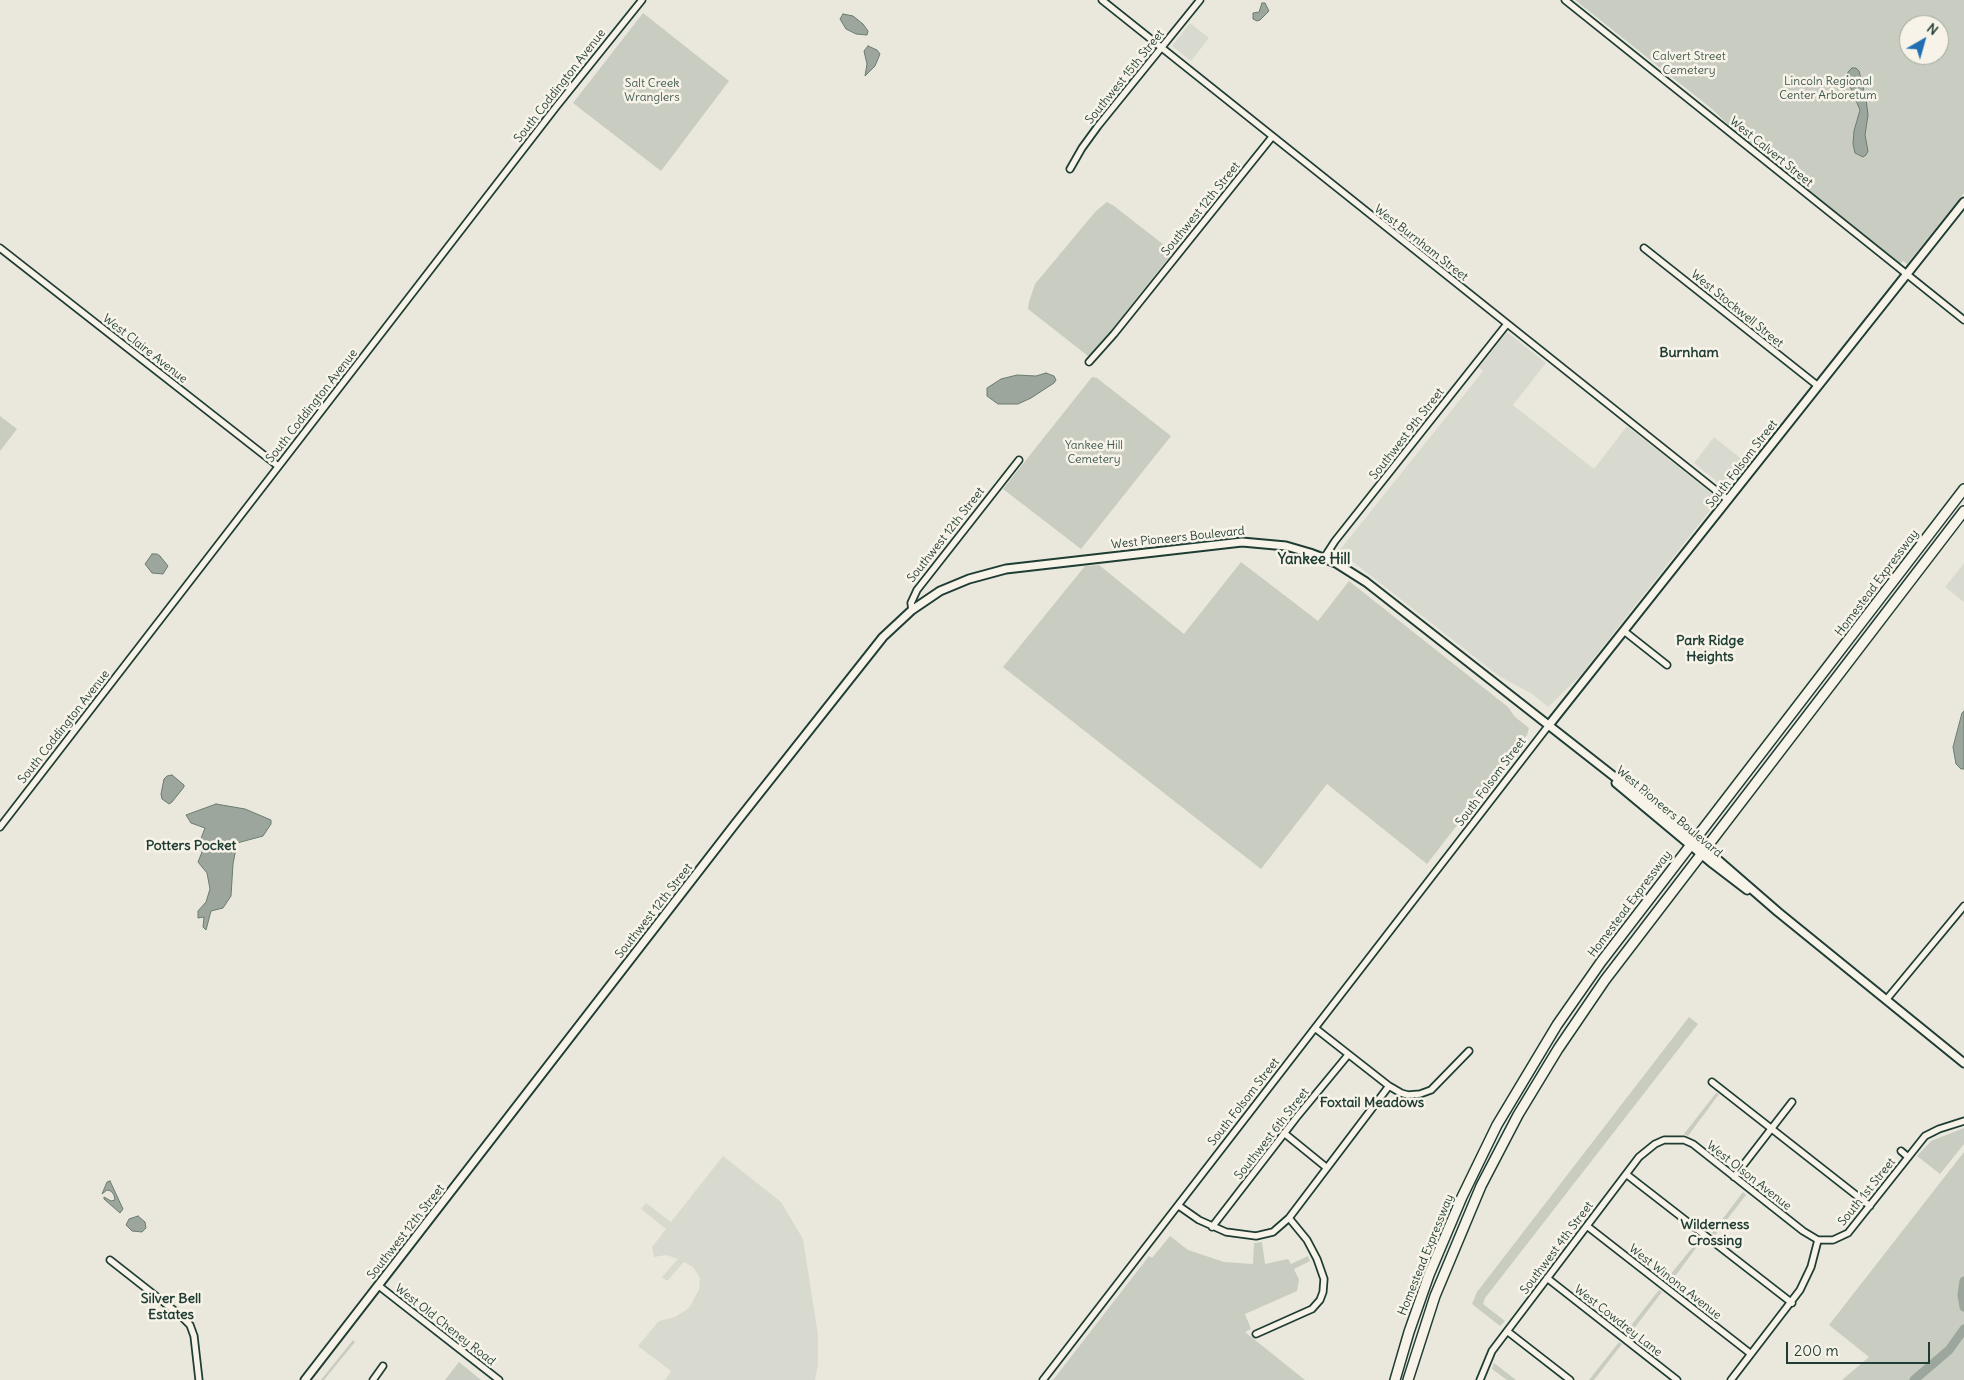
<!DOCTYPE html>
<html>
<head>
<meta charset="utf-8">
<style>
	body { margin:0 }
	#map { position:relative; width:1964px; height:1380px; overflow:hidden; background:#eae8dd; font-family:Delius,sans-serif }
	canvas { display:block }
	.north { position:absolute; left:1899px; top:15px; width:50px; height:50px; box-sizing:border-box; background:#f7f3e8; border:1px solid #a1aaa0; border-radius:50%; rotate:38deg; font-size:14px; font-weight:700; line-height:20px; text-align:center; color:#1f3d34 }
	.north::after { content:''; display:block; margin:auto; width:18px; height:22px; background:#1f6fb2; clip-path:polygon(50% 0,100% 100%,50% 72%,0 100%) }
	.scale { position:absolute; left:1786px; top:1342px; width:144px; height:22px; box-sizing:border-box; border:2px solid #1f3d34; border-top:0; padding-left:6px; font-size:15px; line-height:18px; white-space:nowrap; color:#1f3d34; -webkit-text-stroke:4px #f7f3e8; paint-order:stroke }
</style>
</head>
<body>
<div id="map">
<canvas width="1964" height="1380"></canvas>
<div class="north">N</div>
<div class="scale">200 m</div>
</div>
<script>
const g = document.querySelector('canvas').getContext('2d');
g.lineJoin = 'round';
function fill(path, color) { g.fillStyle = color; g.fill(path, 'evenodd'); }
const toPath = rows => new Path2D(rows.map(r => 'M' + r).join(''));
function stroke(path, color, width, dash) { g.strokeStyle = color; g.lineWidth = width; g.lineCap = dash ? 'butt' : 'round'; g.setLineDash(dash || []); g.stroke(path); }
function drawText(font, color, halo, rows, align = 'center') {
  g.font = font + ' Delius,sans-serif'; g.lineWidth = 5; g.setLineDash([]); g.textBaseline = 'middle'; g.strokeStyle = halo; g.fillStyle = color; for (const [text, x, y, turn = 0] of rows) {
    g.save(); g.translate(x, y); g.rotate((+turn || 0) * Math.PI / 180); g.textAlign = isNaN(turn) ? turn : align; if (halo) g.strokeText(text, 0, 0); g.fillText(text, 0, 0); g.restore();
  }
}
const built = toPath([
	[1190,23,1209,38,1191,61,1172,46],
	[1507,332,1546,363,1513,405,1594,469,1627,426,1715,496,1715,504,1579,677,1548,707,1532,694,1499,676,1339,551,1483,371,1479,367],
	[1714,437,1749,465,1729,491,1694,463],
	[1964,563,1964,602,1945,587],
	[723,1156,781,1202,803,1239,818,1335,818,1365,815,1380,665,1380,671,1371,638,1346,659,1321,675,1317,689,1308,699,1290,700,1278,693,1267,684,1262,667,1281,662,1277,678,1259,666,1255,654,1257,652,1247,666,1229,641,1209,646,1203,671,1222]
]);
const green = toPath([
	[1575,0,1964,0,1964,193,1907,264,1903,261,1900,264,1741,137,1712,109],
	[1909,25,1939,25,1939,55,1909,55],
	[643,13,729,81,661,171,573,103],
	[1107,202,1114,206,1173,252,1091,356,1088,356,1028,309,1029,302,1035,284,1096,211],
	[1092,377,1097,378,1171,436,1081,549,1003,489],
	[0,416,17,429,0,451],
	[1241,562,1318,621,1349,581,1508,707,1515,717,1529,728,1527,735,1427,864,1327,784,1261,869,1003,667,1085,566,1099,565,1184,634],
	[1689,1017,1698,1024,1485,1298,1483,1304,1505,1321,1500,1326,1472,1304,1477,1292],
	[1716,1093,1719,1094,1688,1136,1684,1134],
	[1964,1128,1964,1144,1940,1174,1917,1156,1931,1141],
	[1964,1152,1964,1380,1842,1380,1869,1357,1829,1325],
	[1743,1192,1746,1195,1715,1235,1712,1233],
	[1170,1236,1188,1250,1224,1262,1253,1264,1254,1243,1262,1242,1265,1264,1288,1259,1291,1264,1308,1256,1310,1261,1294,1269,1299,1280,1297,1291,1245,1314,1251,1329,1245,1332,1305,1380,1053,1380,1149,1256,1152,1258],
	[1700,1238,1702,1240,1670,1283,1666,1280],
	[1659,1290,1662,1292,1629,1335,1626,1332],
	[353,1340,355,1342,324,1380,321,1380],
	[1619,1342,1622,1344,1594,1380,1589,1380],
	[459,1362,481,1380,445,1380],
	[1494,1363,1516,1380,1507,1380,1492,1369]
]);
const water = toPath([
	[1262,3,1265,3,1269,11,1260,20,1257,21,1253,19,1253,13,1259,12,1262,3],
	[843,14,853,16,863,24,868,31,867,35,856,34,846,29,840,19,843,14],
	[868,46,877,50,880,54,875,66,865,76,867,64,864,51,868,46],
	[1852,68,1856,68,1859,71,1866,99,1868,115,1865,135,1868,151,1866,155,1863,157,1855,153,1853,144,1854,131,1860,110,1847,79,1848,72,1852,68],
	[1046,373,1054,376,1056,380,1054,383,1031,398,1018,404,998,404,987,396,987,388,1001,379,1017,375,1036,376,1046,373],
	[152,554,157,554,160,556,168,566,163,574,152,573,145,564,152,554],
	[1964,711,1964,769,1961,769,1956,764,1953,747,1962,713,1964,711],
	[172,775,184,785,184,787,172,802,169,804,162,799,161,794,164,779,167,776,172,775],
	[216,804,245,809,271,820,271,824,263,836,237,843,233,864,231,896,223,908,211,911,206,930,203,927,204,917,198,918,198,911,206,902,210,889,207,873,198,862,202,852,200,841,205,828,191,823,186,815,216,804],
	[110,1181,123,1209,120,1213,104,1199,104,1197,111,1201,115,1200,114,1195,111,1191,107,1190,102,1194,107,1182,110,1181],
	[138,1216,145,1222,146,1228,142,1232,132,1231,126,1225,129,1219,138,1216]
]);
const river = toPath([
	[1964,1281,1962,1295,1964,1307],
	[1914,1380,1949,1350,1964,1329]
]);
const minor = toPath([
	[1102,0,1728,500],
	[1565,0,1964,320],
	[1070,169,1082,148,1098,126,1200,0],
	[0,248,278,466],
	[1644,248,1818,386],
	[1089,362,1114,334,1272,137],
	[1324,558,1335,541,1507,324],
	[912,610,911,603,917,590,1019,460],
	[1624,631,1667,665],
	[0,827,556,107,642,0],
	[1886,1000,1964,906],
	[1315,1028,1389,1086],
	[1712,1082,1870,1206],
	[1284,1133,1327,1168],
	[1901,1151,1908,1157],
	[1626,1174,1792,1303],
	[1734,1177,1792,1102],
	[1179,1206,1199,1220,1226,1232,1256,1236,1273,1232,1289,1218,1389,1086,1401,1093,1408,1095,1420,1094,1431,1090,1469,1051],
	[1587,1226,1751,1354],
	[1212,1227,1296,1118,1348,1055],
	[110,1260,180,1315,190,1325,194,1336,199,1380],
	[1547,1278,1677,1380],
	[379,1286,499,1380],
	[1507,1331,1570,1380],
	[1256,1334,1312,1309,1320,1300,1323,1292,1324,1279,1317,1259,1307,1240,1289,1218],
	[373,1380,383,1366],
	[1043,1380,1549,725],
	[1480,1380,1492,1351,1639,1157,1655,1144,1664,1140,1684,1140,1693,1144,1803,1231,1818,1240],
	[1731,1380,1800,1290,1811,1267,1818,1240,1833,1240,1848,1233,1925,1136,1939,1129,1964,1121]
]);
const major = toPath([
	[1549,725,1964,202],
	[1616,783,1713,864,1747,890],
	[305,1380,735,824,883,637,912,610,940,591,969,579,1006,569,1242,542,1286,546,1310,553,1336,563,1366,582,1695,840,1778,912,1964,1063]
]);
const highway = toPath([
	[1395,1380,1409,1332,1429,1275,1462,1197,1497,1125,1557,1025,1601,962,1964,489],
	[1408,1380,1435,1296,1481,1186,1518,1115,1558,1049,1605,980,1964,511]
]);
const parkNames = [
	["Calvert Street",1689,57],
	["Cemetery",1689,71],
	["Lincoln Regional",1828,82],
	["Center Arboretum",1828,96],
	["Salt Creek",652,84],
	["Wranglers",652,98],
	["Yankee Hill",1094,446],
	["Cemetery",1094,460]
];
const streetNames = [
	["Southwest 15th Street",1125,77,-51],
	["South Coddington Avenue",560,86,-52],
	["West Calvert Street",1771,152,39],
	["Southwest 12th Street",1201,209,-51],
	["West Burnham Street",1421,243,38],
	["West Stockwell Street",1737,309,39],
	["West Claire Avenue",145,349,38],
	["South Coddington Avenue",312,406,-52],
	["Southwest 9th Street",1407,434,-52],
	["South Folsom Street",1742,464,-52],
	["Southwest 12th Street",946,535,-52],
	["West Pioneers Boulevard",1178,538,-6],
	["Homestead Expressway",1877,583,-53],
	["South Coddington Avenue",64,727,-52],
	["South Folsom Street",1491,782,-53],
	["West Pioneers Boulevard",1669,812,40],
	["Homestead Expressway",1630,904,-53],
	["Southwest 12th Street",654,911,-52],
	["South Folsom Street",1244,1102,-52],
	["Southwest 6th Street",1272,1134,-52],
	["West Olson Avenue",1749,1176,38],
	["South 1st Street",1867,1192,-51],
	["Southwest 12th Street",406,1232,-52],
	["Southwest 4th Street",1557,1248,-53],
	["Homestead Expressway",1426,1255,-68],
	["West Winona Avenue",1675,1282,38],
	["West Cowdrey Lane",1618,1321,38],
	["West Old Cheney Road",445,1325,38]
];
const neighbourhoodNames = [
	["Burnham",1689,353],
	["Park Ridge",1710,641],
	["Heights",1710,657],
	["Potters Pocket",191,846],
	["Foxtail Meadows",1372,1103],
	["Wilderness",1715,1225],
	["Crossing",1715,1241],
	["Silver Bell",171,1299],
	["Estates",171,1315]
];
const quarterNames = [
	["Yankee Hill",1314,560]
];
fill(built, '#d9dacf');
fill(green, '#c8ccc1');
fill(water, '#9ca69c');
stroke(water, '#6a7c72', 1);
stroke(river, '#9ca69c', 9);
stroke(minor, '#1f3d34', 9);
stroke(major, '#1f3d34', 11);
stroke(highway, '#1f3d34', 12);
stroke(minor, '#f7f3e8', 5.5);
stroke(major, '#f7f3e8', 7);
stroke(highway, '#f7f3e8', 9);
drawText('12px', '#415a50', '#f7f3e8', parkNames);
drawText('12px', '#1f3d34', '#f7f3e8', streetNames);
drawText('bold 14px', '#1f3d34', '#f7f3e8', neighbourhoodNames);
drawText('bold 15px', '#1f3d34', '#f7f3e8', quarterNames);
</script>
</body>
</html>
